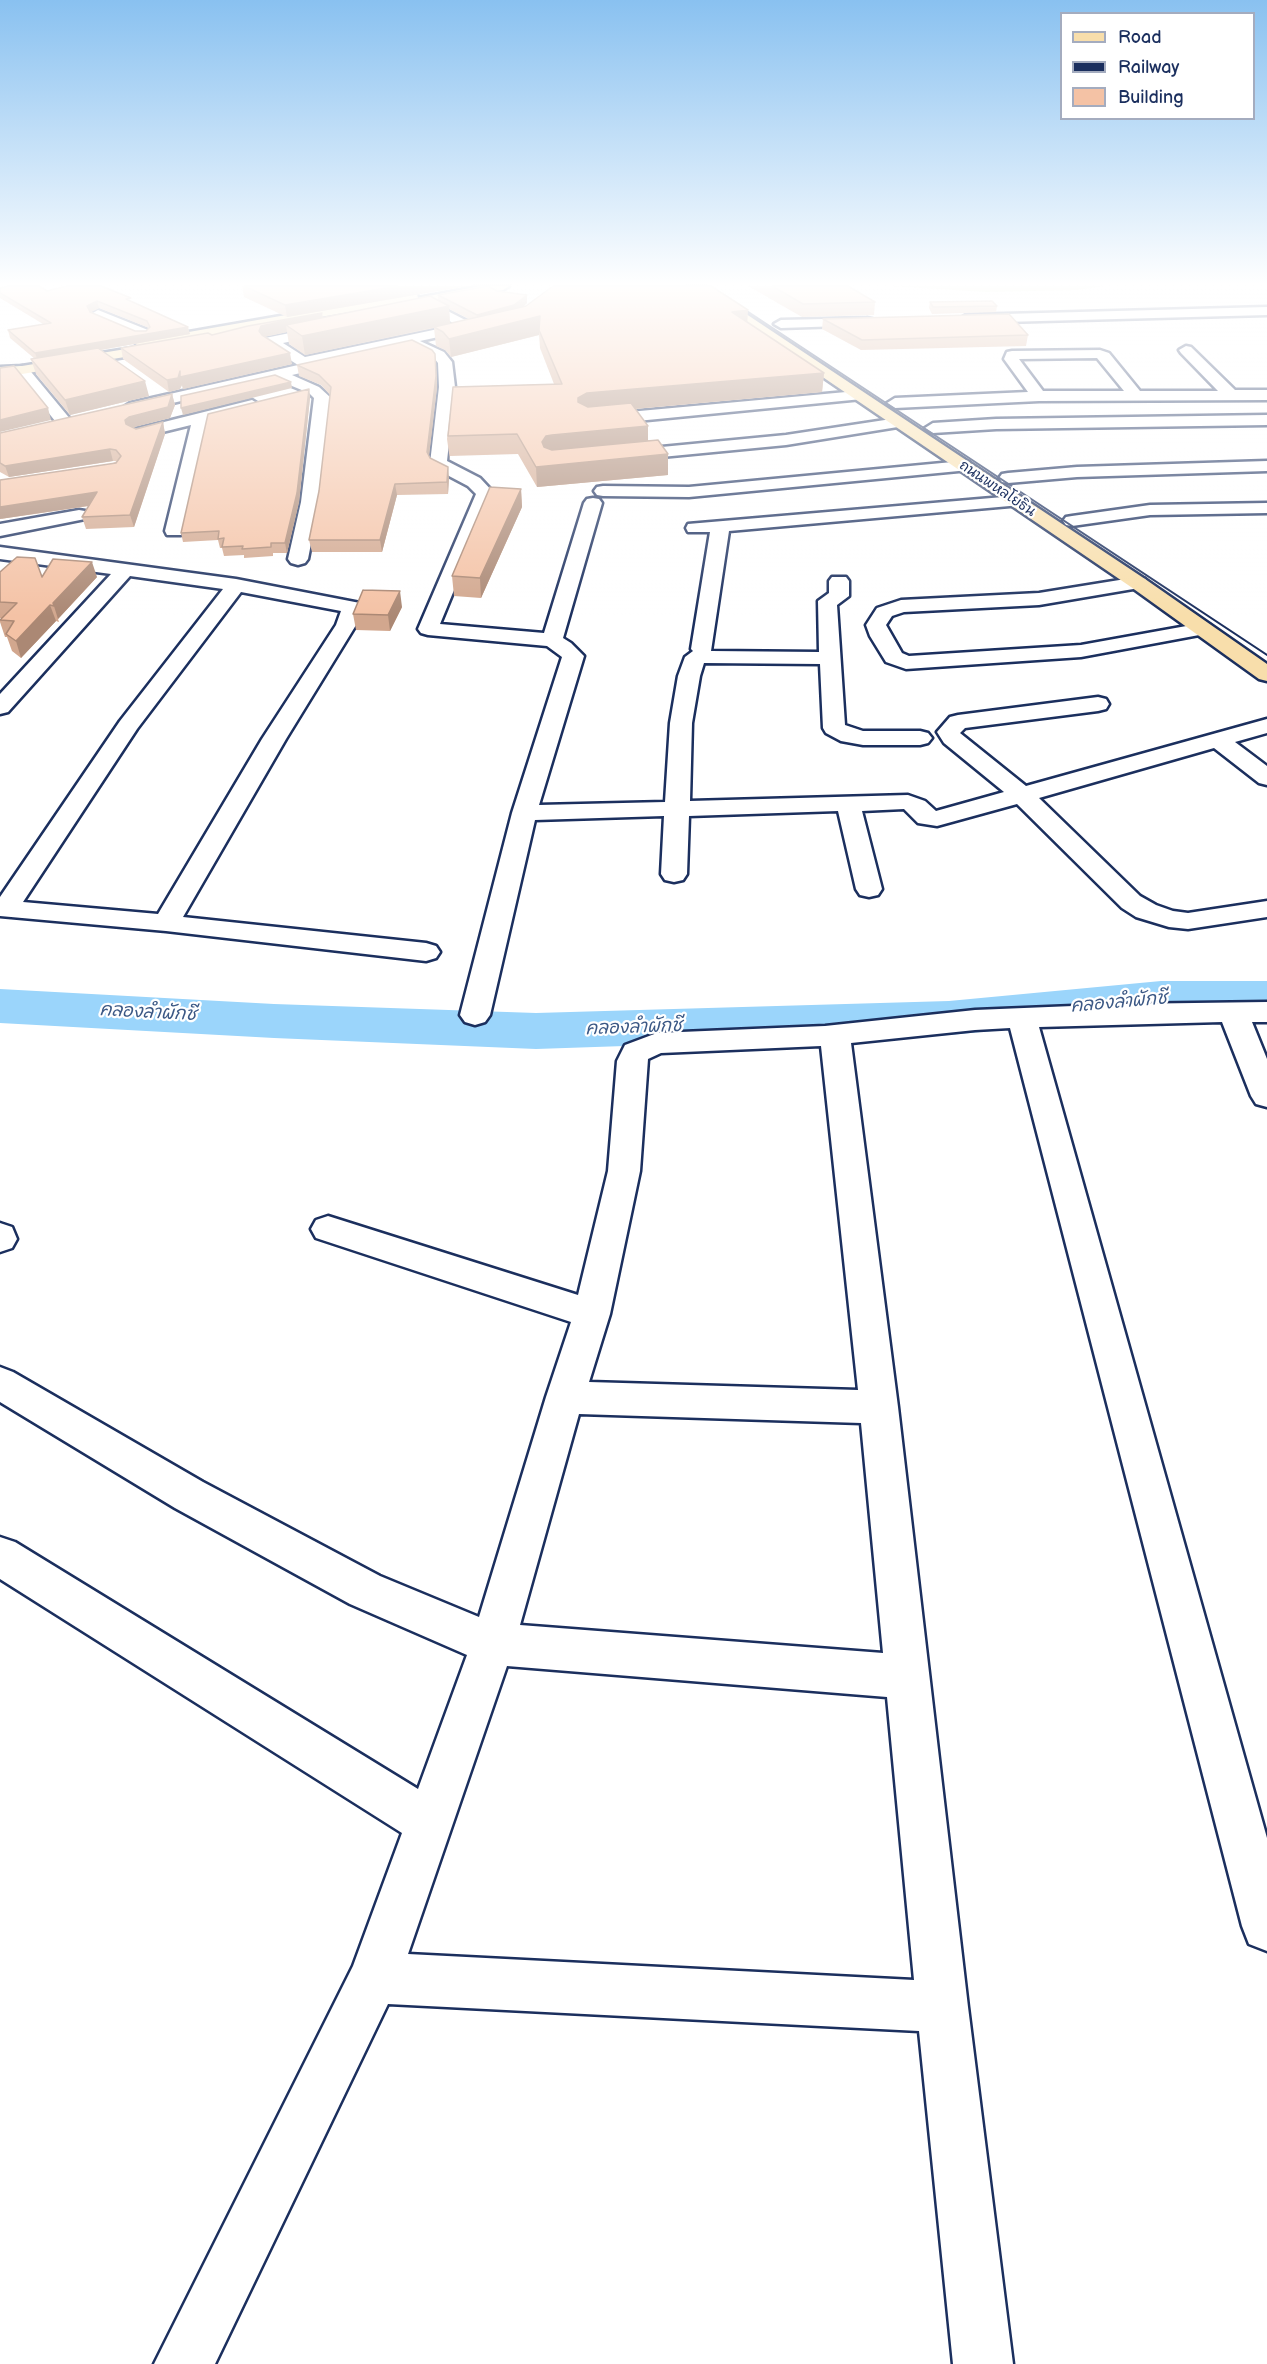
<!DOCTYPE html>
<html>
<head>
<meta charset="utf-8">
<style>
	body { margin:0 }
	#map { position:relative; width:1267px; height:2364px; overflow:hidden; background:#fff; font-family:"Balsamiq Sans",sans-serif }
	canvas { display:block }
	.legend { position:absolute; left:1060px; top:12px; width:195px; height:108px; box-sizing:border-box; background:#fff; border:2px solid #a4acbf; margin:0; padding:8px 10px; list-style:none; font-size:18px; color:#1b2f5e }
	.legend li { display:flex; align-items:center; gap:12px; height:30px }
	.legend b { width:30px; border:2px solid #a4acbf }
</style>
</head>
<body>
<div id="map">
<canvas width="1267" height="2364"></canvas>
<ul class="legend">
<li><b style="height:8px;background:#f8deab"></b>Road</li>
<li><b style="height:8px;background:#1b2f5e"></b>Railway</li>
<li><b style="height:16px;background:#f4c2a5"></b>Building</li>
</ul>
</div>
<script>
const g = document.querySelector('canvas').getContext('2d');
g.lineJoin = 'round';
function fill(path, color) { g.fillStyle = color; g.fill(path, 'evenodd'); }
const toPath = rows => new Path2D(rows.map(r => 'M' + r).join(''));
function stroke(path, color, width, dash) { g.strokeStyle = color; g.lineWidth = width; g.lineCap = dash ? 'butt' : 'round'; g.setLineDash(dash || []); g.stroke(path); }
function drawText(font, color, halo, rows, align = 'center') {
  g.font = font + ' "Balsamiq Sans","Playpen Sans Thai",sans-serif'; g.lineWidth = 4.5; g.setLineDash([]); g.textBaseline = 'middle'; g.strokeStyle = halo; g.fillStyle = color; for (const [text, x, y, turn = 0] of rows) {
    g.save(); g.translate(x, y); g.rotate((+turn || 0) * Math.PI / 180); g.textAlign = isNaN(turn) ? turn : align; if (halo) g.strokeText(text, 0, 0); g.fillText(text, 0, 0); g.restore();
  }
}
const green = toPath([
	[890,286,1105,286,1077,290,986,292]
]);
const river = toPath([
	[1161,981,1267,981,1267,1015,1161,1015,949,1035,536,1049,274,1038,0,1023,0,989,274,1004,536,1013,949,1001,1161,981]
]);
const minor = toPath([
	[434,304,477,326,475,329,420,341,444,352,452,362,455,387,447,461,480,478,494,493,440,624,544,633,584,503,587,499,593,498,599,499,602,503,563,638,571,643,584,656,539,805,665,802,670,723,678,676,685,657,693,651,691,649,710,532,688,532,686,528,688,524,1015,496,1021,497,1024,501,1021,505,729,531,711,651,819,652,818,601,829,593,829,581,832,577,846,577,849,581,849,596,837,605,845,725,863,731,920,731,928,733,932,738,928,743,920,745,863,745,841,741,826,733,823,728,820,664,704,663,700,676,692,723,690,801,908,795,925,801,936,811,1004,792,944,743,937,732,950,717,958,715,1098,697,1106,699,1109,704,1106,709,1098,711,965,728,960,733,1026,786,1267,719,1267,733,1235,742,1267,766,1267,785,1259,783,1214,748,1039,798,1140,896,1156,905,1173,911,1188,913,1267,901,1267,917,1188,929,1169,927,1136,917,1122,908,1017,804,937,826,918,823,904,809,862,811,882,889,878,895,869,897,860,895,856,889,838,811,689,816,687,874,683,880,674,882,665,880,661,874,664,816,535,820,490,1015,485,1022,475,1025,465,1022,460,1015,512,813,562,657,547,646,428,635,421,633,418,629,476,494,468,486,432,467,430,463,439,387,438,363,434,358,407,344,349,357,350,359,348,362,292,375,319,387,330,397,319,502,308,559,305,563,298,565,291,563,288,559,301,502,314,398,309,393,275,379,130,413,122,408,130,403,298,365,265,344,263,341,265,338,434,304],
	[432,312,457,325,305,357,283,343,432,312],
	[1267,307,1267,315,966,323,959,319,966,315,1267,307],
	[98,310,148,330,150,333,148,336,138,336,93,317,91,314,98,310],
	[867,318,872,319,874,322,872,325,781,328,774,324,781,320,867,318],
	[1186,346,1191,347,1235,390,1267,390,1267,400,1039,401,895,408,887,403,895,398,1028,392,1004,359,1007,352,1012,351,1100,350,1109,353,1140,391,1218,391,1181,353,1179,350,1186,346],
	[1019,359,1097,358,1124,391,1043,391,1019,359],
	[22,366,27,367,71,420,73,423,71,426,59,426,17,373,15,370,17,367,22,366],
	[857,391,865,396,862,399,596,425,588,420,596,415,857,391],
	[252,400,260,405,258,408,208,421,183,531,181,535,167,535,165,531,191,425,138,438,130,433,132,430,252,400],
	[1267,415,1267,425,996,429,933,433,925,428,933,423,996,419,1267,415],
	[898,418,904,420,906,423,904,426,786,445,620,461,612,456,620,451,786,435,898,418],
	[963,461,969,462,972,466,969,470,689,497,603,496,597,495,594,491,597,487,603,486,689,487,963,461],
	[1267,461,1267,471,1077,477,1008,483,1002,482,999,478,1002,474,1008,473,1077,467,1267,461],
	[1267,503,1267,513,1150,515,1072,526,1066,525,1063,521,1066,517,1072,516,1150,505,1267,503],
	[79,510,85,511,88,515,85,519,0,536,0,524,79,510],
	[0,547,236,579,360,603,363,607,356,625,286,739,183,917,426,943,436,946,440,952,436,958,426,961,166,931,0,916,0,897,120,721,223,589,130,576,8,712,0,714,0,694,111,574,0,559,0,547],
	[241,592,341,611,336,625,262,739,158,914,23,902,137,729,241,592],
	[1138,577,1145,579,1148,583,1145,587,1039,605,904,612,892,616,886,625,902,653,909,656,1081,645,1203,623,1210,625,1213,629,1210,633,1081,657,906,669,886,662,870,636,866,625,877,608,901,600,1039,593,1138,577],
	[1267,1002,1267,1022,1252,1022,1267,1059,1267,1107,1256,1104,1251,1096,1222,1022,1039,1027,1267,1838,1267,1951,1249,1944,1242,1926,1010,1028,975,1030,851,1043,898,1407,968,2007,1013,2364,953,2364,919,2031,388,2004,215,2364,154,2364,353,1966,402,1833,0,1579,0,1537,15,1542,418,1789,467,1655,350,1604,175,1508,0,1402,0,1367,13,1372,203,1482,380,1576,479,1617,546,1397,571,1322,316,1238,311,1229,316,1220,328,1216,578,1295,608,1171,617,1061,625,1045,657,1033,825,1026,975,1010,1122,1004,1267,1002],
	[821,1046,858,1390,589,1382,610,1314,640,1171,648,1059,661,1053,821,1046],
	[579,1414,861,1423,883,1653,520,1625,579,1414],
	[507,1666,887,1697,914,1980,408,1954,507,1666],
	[0,1223,12,1227,17,1239,12,1248,0,1252,0,1223]
]);
const major = toPath([
	[481,286,509,286,503,290,389,311,384,310,383,306,172,343,174,346,172,349,167,350,22,374,0,375,0,367,22,366,138,347,136,344,138,341,143,340,412,293,417,294,418,298,481,286],
	[689,286,704,286,1145,579,1267,664,1267,681,1259,679,1131,587,689,286]
]);
const rail = toPath([
	[709,286,1267,655]
]);
const wall = toPath([
	[242,286,467,286,287,317,244,297],
	[748,286,848,286,875,302,874,315,802,317],
	[0,288,47,291,132,302,190,334,101,350,149,396,70,415,36,374,31,359,35,359,10,338,8,330,43,324,0,298],
	[99,308,149,328,146,331,135,331,91,312],
	[497,291,527,295,527,303,523,307,747,322,824,373,822,392,635,409,648,426,648,440,668,454,668,475,537,487,518,454,450,456,450,460,447,439,453,387,554,384,540,348,539,335,451,357,445,350,436,346,434,328,305,355,289,344,287,332,264,337,292,364,183,389,182,385,180,389,169,392,123,359,121,348,212,335,438,300,438,295],
	[449,309,469,319,450,324],
	[930,302,997,306,996,312,932,314,929,308],
	[823,319,1028,335,1026,346,861,350,822,329],
	[436,364,437,387,429,456,449,478,448,494,397,495,382,552,312,552,309,540,319,491,330,395,321,385,299,376,297,365],
	[309,389,310,398,299,502,287,553,273,553,273,556,244,558,244,555,224,556,222,548,220,548,218,540,183,542,181,533],
	[172,394,175,405,170,418,133,427,136,429,163,422,165,434,134,527,86,529,82,517,89,506,0,519,117,461,113,461,9,477,0,472,0,433],
	[521,489,522,507,481,598,454,596,452,576],
	[0,572,42,577,97,577,58,619,59,622,56,621,21,658,12,651,7,637,5,637,0,622,0,620,2,618,0,618],
	[402,607,390,631,356,630,353,614]
]);
const shadedWall = toPath([
	[398,286,467,286,287,317,285,305],
	[527,295,527,303,515,314,477,324,477,315],
	[97,301,99,308,89,313,87,306],
	[449,306,450,324,305,355,302,336],
	[748,310,747,328,732,312],
	[322,313,324,324,286,325,287,332,263,337,259,331,261,326],
	[540,316,539,335,451,357,449,339],
	[188,327,190,334,38,361,35,353],
	[290,353,292,364,183,389,182,385,180,389,169,392,167,380,180,371],
	[435,354,437,387,428,463,427,452],
	[824,373,822,392,588,413,579,418,578,398,587,393],
	[145,381,149,396,70,415,65,400],
	[291,382,292,388,183,415,181,408],
	[309,389,310,398,299,502,287,553,285,543],
	[172,394,175,405,170,418,131,428,128,432,125,420,129,417],
	[48,408,51,420,0,432,0,420],
	[163,422,165,434,134,527,130,515],
	[648,426,648,446,547,457,542,442,546,436],
	[110,449,113,461,9,477,5,466],
	[668,454,668,475,537,487,536,467],
	[448,467,449,478,448,494,447,482],
	[395,484,397,495,382,552,380,540],
	[521,489,522,507,481,598,480,578],
	[97,492,101,504,0,519,0,507],
	[92,562,97,577,58,619,53,603],
	[400,591,402,607,390,631,388,615],
	[50,605,56,621,21,658,16,641]
]);
const building = toPath([
	[8,286,39,286,47,291,67,286,101,286,131,298,126,299,188,327,35,353,8,330,51,323,0,293,0,288,8,286],
	[97,301,147,321,150,327,146,331,135,331,90,312,87,306,97,301],
	[244,286,398,286,285,305,244,286],
	[488,286,497,291,527,295,514,305,477,315,438,295,488,286],
	[553,286,711,286,748,310,732,312,824,373,587,393,578,398,578,402,588,407,631,403,648,426,552,435,546,436,542,442,544,447,552,450,658,440,668,454,536,467,517,434,448,436,453,387,562,384,539,330,540,316,449,339,443,332,434,327,526,306,553,286],
	[772,286,848,286,875,302,803,304,772,286],
	[430,296,449,306,302,336,286,325,430,296],
	[992,301,997,306,933,307,930,302,992,301],
	[322,313,261,326,259,331,262,335,290,353,180,377,180,371,178,378,167,380,121,348,208,333,212,335,248,326,322,313],
	[1009,314,1028,335,862,340,823,319,1009,314],
	[412,340,432,350,435,354,436,376,427,452,430,458,448,467,447,482,395,484,380,540,309,540,319,491,331,387,319,375,297,365,412,340],
	[98,348,145,381,65,400,31,359,98,348],
	[14,366,48,408,0,420,0,368,14,366],
	[275,375,291,382,181,408,181,396,275,375],
	[309,389,297,493,285,543,271,543,271,547,242,549,243,546,222,547,224,538,218,539,219,531,181,533,208,414,309,389],
	[172,394,168,407,129,417,125,420,126,424,136,429,163,422,130,515,82,517,97,492,0,507,0,480,116,463,121,456,116,450,110,449,5,466,0,463,0,433,172,394],
	[490,487,521,489,480,578,452,576,490,487],
	[17,557,35,558,42,577,53,559,92,562,53,603,54,606,50,605,16,641,6,634,14,621,0,620,17,603,0,602,0,572,17,557],
	[363,590,400,591,388,615,353,614,363,590]
]);
const farStreetnames = [
	["ถนนพหลโยธิน",997,489,34]
];
const waterNames = [
	["คลองลำผักชี",1119,1003,-5],
	["คลองลำผักชี",148,1013,3],
	["คลองลำผักชี",634,1028,-2]
];
fill(green, '#b8d48c');
fill(river, '#9bd5fb');
stroke(minor, '#1b2f5e', 5);
stroke(major, '#1b2f5e', 5);
fill(minor, '#fff');
fill(major, '#f8deab');
stroke(rail, '#1b2f5e', 2);
fill(wall, '#d2a78e');
fill(shadedWall, '#ab8874');
fill(building, '#f4c2a5');
stroke(building, '#ab8874', 1.5);
const sky = g.createLinearGradient(0, 0, 0, 617);
sky.addColorStop(0, '#89c1f0');
sky.addColorStop(0.46, '#fff');
sky.addColorStop(1, '#ffffff00');
g.fillStyle = sky;
g.fillRect(0, 0, 1267, 617);
drawText('14px', '#1b2f5e', '#fff', farStreetnames);
drawText('italic 18px', '#3b5885', '#fff', waterNames);
</script>
</body>
</html>
